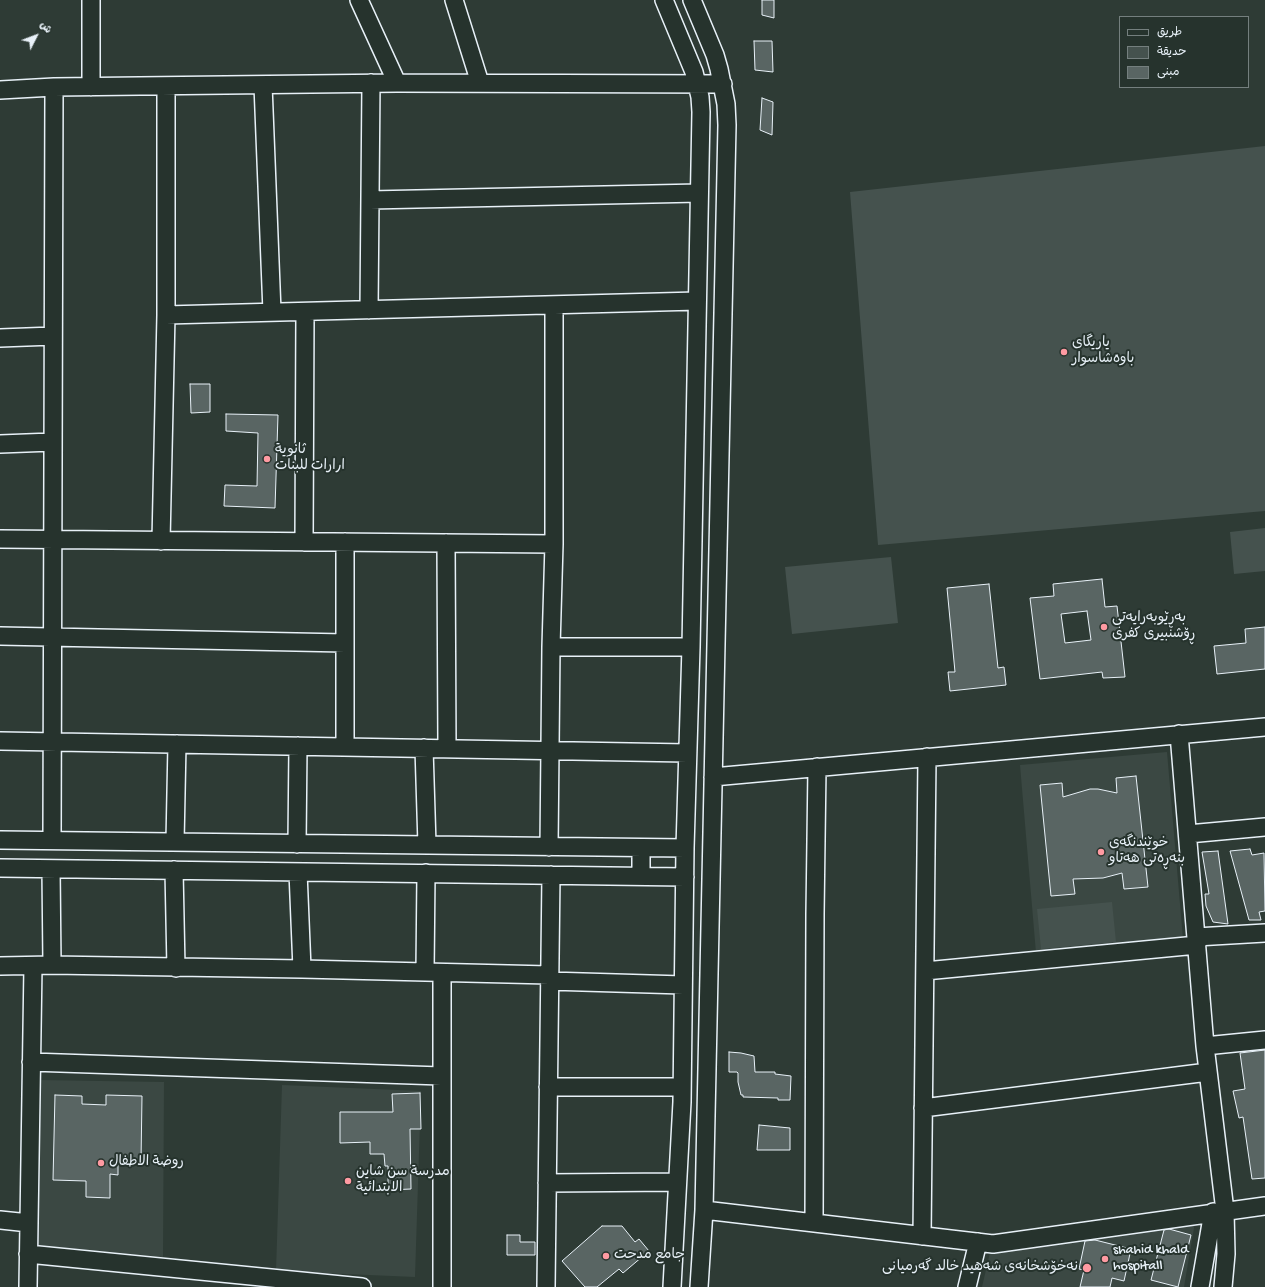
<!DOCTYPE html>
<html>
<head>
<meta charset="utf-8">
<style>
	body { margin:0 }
	#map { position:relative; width:1265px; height:1287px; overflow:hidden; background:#2e3b35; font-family:"Gochi Hand","Playpen Sans Arabic",sans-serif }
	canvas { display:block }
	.legend { position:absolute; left:1119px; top:16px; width:130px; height:72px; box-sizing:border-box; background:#26332d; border:1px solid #747f7e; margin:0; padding:5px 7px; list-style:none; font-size:12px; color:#e8f1f8 }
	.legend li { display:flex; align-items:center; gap:8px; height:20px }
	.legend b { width:20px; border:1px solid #747f7e }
	.north { position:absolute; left:16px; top:16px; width:40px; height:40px; -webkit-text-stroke:3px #26332d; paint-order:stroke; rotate:48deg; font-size:11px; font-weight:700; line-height:16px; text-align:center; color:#e8f1f8 }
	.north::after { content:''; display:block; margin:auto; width:14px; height:18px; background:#e8f1f8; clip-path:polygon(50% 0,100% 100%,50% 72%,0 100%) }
</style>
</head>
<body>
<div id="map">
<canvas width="1265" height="1287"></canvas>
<ul class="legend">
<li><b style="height:5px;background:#26332d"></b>طريق</li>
<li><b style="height:11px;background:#45524e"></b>حديقة</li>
<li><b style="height:11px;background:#596563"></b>مبنى</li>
</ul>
<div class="north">ش</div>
</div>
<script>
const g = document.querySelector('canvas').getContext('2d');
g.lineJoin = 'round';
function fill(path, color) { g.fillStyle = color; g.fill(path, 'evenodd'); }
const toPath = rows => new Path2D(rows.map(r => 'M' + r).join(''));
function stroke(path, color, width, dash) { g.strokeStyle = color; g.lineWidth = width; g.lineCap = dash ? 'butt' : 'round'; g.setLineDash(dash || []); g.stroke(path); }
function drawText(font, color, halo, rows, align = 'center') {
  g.font = font + ' "Gochi Hand","Playpen Sans Arabic",sans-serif'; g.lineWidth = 4; g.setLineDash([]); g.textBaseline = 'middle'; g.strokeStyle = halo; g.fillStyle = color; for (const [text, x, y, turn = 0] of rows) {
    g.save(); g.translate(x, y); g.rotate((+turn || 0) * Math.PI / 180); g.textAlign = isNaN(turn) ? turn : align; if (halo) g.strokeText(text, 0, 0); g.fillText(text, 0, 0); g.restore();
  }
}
const built = toPath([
	[1167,752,1183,939,1036,953,1020,765],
	[39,1080,164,1082,163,1257,37,1245],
	[282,1085,421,1091,415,1277,276,1271],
	[1195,1222,1184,1287,982,1287,991,1248]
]);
const green = toPath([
	[1265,146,1265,511,878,545,850,192],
	[1265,528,1265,571,1234,574,1230,532],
	[891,557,898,623,792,634,785,567],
	[1112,902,1116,942,1041,949,1037,909]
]);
const building = toPath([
	[762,0,774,0,774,18,762,15,762,0],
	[754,41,772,41,773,72,755,70,754,41],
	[762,98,773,102,772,135,760,130,762,98],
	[190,384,210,384,210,412,191,413,190,384],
	[226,414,278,415,275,508,224,506,225,485,257,486,258,433,226,431,226,414],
	[1102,579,1105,607,1117,606,1125,677,1103,678,1102,672,1040,679,1030,598,1054,596,1053,584,1102,579],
	[1087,611,1091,640,1065,643,1061,614,1087,611],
	[989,584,998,668,1004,667,1006,685,950,691,948,672,955,672,947,588,989,584],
	[1265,627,1265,669,1217,674,1214,646,1246,643,1245,629,1265,627],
	[1136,776,1148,887,1124,889,1122,873,1103,878,1073,879,1075,894,1051,896,1040,785,1062,783,1063,797,1090,789,1098,789,1117,793,1116,778,1136,776],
	[1250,849,1252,855,1264,853,1265,911,1259,912,1261,920,1249,920,1230,851,1250,849],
	[1218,851,1228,924,1213,922,1206,906,1205,894,1209,894,1202,852,1218,851],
	[1265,1050,1265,1178,1252,1179,1243,1117,1239,1118,1233,1091,1245,1089,1240,1053,1265,1050],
	[729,1052,741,1053,754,1056,755,1072,775,1072,775,1074,791,1076,790,1100,778,1100,778,1098,743,1097,743,1095,741,1095,738,1082,738,1073,737,1072,729,1072,729,1052],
	[420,1093,421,1129,410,1129,411,1189,388,1190,388,1166,385,1166,384,1154,370,1154,370,1142,340,1143,340,1112,393,1112,392,1094,420,1093],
	[55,1095,82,1096,82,1104,106,1105,106,1095,142,1096,141,1161,118,1160,118,1175,110,1174,110,1198,86,1197,86,1181,53,1180,55,1095],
	[759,1125,790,1128,790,1150,757,1150,759,1125],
	[602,1226,622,1226,635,1242,639,1239,649,1251,623,1273,619,1269,597,1287,585,1287,562,1261,602,1226],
	[1169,1229,1191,1235,1178,1287,1151,1280,1164,1230,1169,1229],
	[507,1235,520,1235,520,1242,535,1242,535,1255,507,1255,507,1235],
	[1095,1240,1131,1249,1124,1281,1112,1278,1110,1287,1080,1287,1084,1270,1079,1269,1085,1241,1095,1240]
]);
const minor = toPath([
	[91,0,91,87],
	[359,0,397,83],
	[454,0,480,83],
	[664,0,694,72,700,97,701,112,691,647,685,848,682,1102,672,1287],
	[692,0,715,55,719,69,726,104,727,125,704,1210,699,1287],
	[263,85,272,312],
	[0,90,54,87,397,83,723,84],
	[370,200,699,193],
	[369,310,371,83],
	[166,315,697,301],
	[0,338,53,336],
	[0,444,52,442],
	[0,539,554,544],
	[161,541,166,315,166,86],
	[304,542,305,312],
	[446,543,447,749],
	[0,636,345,643],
	[551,647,691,647],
	[1179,734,1205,1046,1225,1211,1226,1254,1223,1287],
	[0,741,687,753],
	[345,747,345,542],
	[424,748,427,845],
	[713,777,1265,727],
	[1188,834,1265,827],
	[0,840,685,848],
	[52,840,54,87],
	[175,842,177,744],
	[297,844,298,746],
	[549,847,551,647,554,544,554,305],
	[0,868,685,877],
	[51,869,52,965],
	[174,870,176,968],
	[298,872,302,969],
	[641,876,641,848],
	[1196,937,1265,933],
	[0,966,52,965,302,969,549,975],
	[925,971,1197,945],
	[425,972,426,873],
	[549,981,683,985],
	[1205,1046,1265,1040],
	[31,1062,441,1076],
	[548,1087,682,1087],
	[923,1108,1208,1072],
	[547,1183,677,1182],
	[704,1210,993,1244,1265,1206],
	[0,1220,29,1223],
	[814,1222,815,914,817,767],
	[922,1236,927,757],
	[28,1254,362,1287],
	[28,1287,33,966],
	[442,1287,442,973],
	[546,1287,551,875],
	[967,1287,978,1242],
	[1200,1287,1213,1212]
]);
const markers = [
	[1064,352,4,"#ff9aa2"],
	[267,459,4,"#ff9aa2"],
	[1104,627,4,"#ff9aa2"],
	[1101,852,4,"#ff9aa2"],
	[101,1163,4,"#ff9aa2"],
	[348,1181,4,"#ff9aa2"],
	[606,1256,4,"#ff9aa2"],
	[1105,1259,4,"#ff9aa2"],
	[1087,1268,5,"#ff9aa2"]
];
const poiNames = [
	["یاریگای",1072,344],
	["باوەشاسوار",1072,360],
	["ثانوية",275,451],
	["ارارات للبنات",275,467],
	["بەڕێوبەرایەتی",1112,619],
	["ڕۆشنبیری کفری",1112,635],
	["خوێندنگەی",1109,844],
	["بنەڕەتی هەتاو",1109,860],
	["روضة الاطفال",109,1163],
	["مدرسة سن شاين",356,1173],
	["الابتدائية",356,1189],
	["shahid khald",1113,1251],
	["hospitall",1113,1267],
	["جامع مدحت",614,1256],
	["نەخۆشخانەی شەهید خالد گەرمیانی",1078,1268,"right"]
];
fill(built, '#3b4843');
fill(green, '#45524e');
fill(building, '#596563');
stroke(building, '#e8f1f8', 1);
stroke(minor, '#e8f1f8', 20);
stroke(minor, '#26332d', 17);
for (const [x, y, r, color] of markers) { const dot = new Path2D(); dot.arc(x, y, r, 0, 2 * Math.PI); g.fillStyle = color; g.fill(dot); stroke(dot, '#26332d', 1.5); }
drawText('14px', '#e8f1f8', '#26332d', poiNames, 'left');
</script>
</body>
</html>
